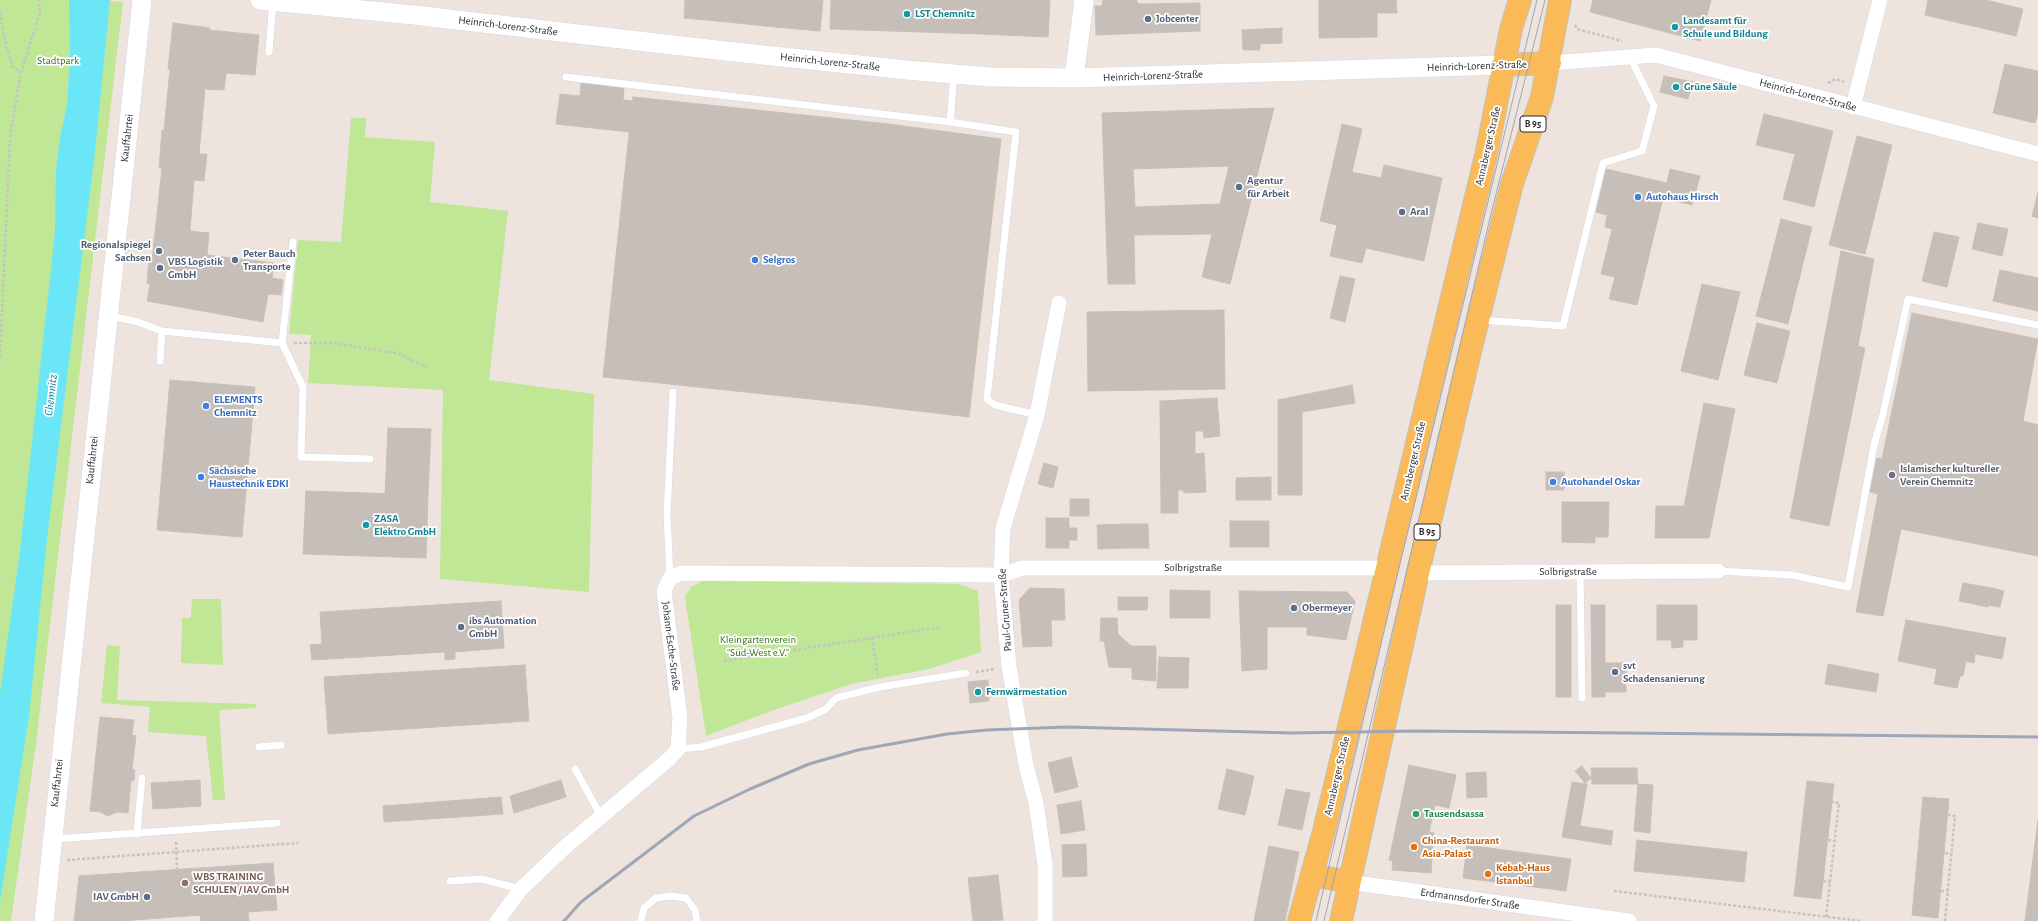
<!DOCTYPE html>
<html>
<head>
<meta charset="utf-8">
<style>
	body { margin:0 }
	canvas { display:block; background:#eee4dd }
</style>
</head>
<body>
<canvas width="2038" height="921"></canvas>
<script>
const g = document.querySelector('canvas').getContext('2d');
g.lineJoin = 'round';
function fill(path, color) { g.fillStyle = color; g.fill(path, 'evenodd'); }
const toPath = rows => new Path2D(rows.map(r => 'M' + r).join(''));
function stroke(path, color, width, dash) { g.strokeStyle = color; g.lineWidth = width; g.lineCap = dash ? 'butt' : 'round'; g.setLineDash(dash || []); g.stroke(path); }
function drawText(font, color, halo, rows, align = 'center') {
  g.font = font + ' "Alegreya Sans",sans-serif'; g.lineWidth = 3.5; g.setLineDash([]); g.textBaseline = 'middle'; g.strokeStyle = halo; g.fillStyle = color; for (const [text, x, y, turn = 0] of rows) {
    g.save(); g.translate(x, y); g.rotate((+turn || 0) * Math.PI / 180); g.textAlign = isNaN(turn) ? turn : align; if (halo) g.strokeText(text, 0, 0); g.fillText(text, 0, 0); g.restore();
  }
}
const green = toPath([
	[0,0,101,0,123,2,36,744,11,921,0,921],
	[351,118,366,118,365,137,435,142,430,202,508,211,489,380,594,394,589,592,440,579,443,390,308,383,311,335,289,334,298,240,341,242],
	[703,581,959,584,978,591,981,652,929,669,851,684,768,712,706,736,685,597,691,587],
	[192,599,221,599,223,665,181,663,182,618,191,618],
	[107,645,120,646,117,700,256,704,256,708,219,710,225,800,213,800,206,736,148,732,150,707,101,703]
]);
const water = toPath([
	[69,0,110,0,95,152,48,530,29,716,0,901,0,693,20,551,50,278,55,232,56,170,60,138,67,105,70,60]
]);
const building = toPath([
	[685,0,729,0,727,22,684,18,685,0],
	[729,0,777,0,775,27,727,22,729,0],
	[777,0,823,0,820,31,775,27,777,0],
	[831,0,983,0,981,34,830,29,831,0],
	[983,0,1050,0,1048,37,981,34,983,0],
	[1103,0,1136,0,1139,4,1200,3,1200,31,1096,35,1095,6,1102,6,1103,0],
	[1319,0,1396,0,1397,13,1377,13,1377,37,1319,38,1319,0],
	[1593,0,1711,0,1700,41,1590,12,1593,0],
	[1928,0,1986,0,2023,9,2016,36,1925,15,1928,0],
	[173,23,210,28,209,30,259,35,255,75,226,73,224,90,205,89,199,154,207,154,204,181,194,180,190,231,209,233,207,255,274,263,272,278,283,280,281,295,268,294,263,322,147,301,150,284,147,283,149,260,152,260,162,168,159,168,162,130,164,130,170,69,168,69,173,23],
	[1282,28,1282,43,1260,44,1260,50,1243,50,1242,30,1282,28],
	[2005,64,2038,71,2038,113,2035,123,1993,113,2005,64],
	[1664,76,1693,82,1688,99,1660,92,1664,76],
	[581,83,624,88,623,100,633,101,629,132,556,124,560,94,580,96,581,83],
	[633,97,889,124,858,404,603,377,633,97],
	[1274,108,1230,284,1202,277,1212,234,1134,235,1135,284,1108,284,1102,113,1274,108],
	[1229,166,1220,204,1135,207,1133,169,1229,166],
	[1764,114,1833,131,1814,207,1783,199,1795,154,1756,145,1764,114],
	[889,124,1001,139,969,417,858,404,889,124],
	[1342,124,1362,129,1352,172,1381,178,1384,165,1442,178,1424,261,1366,248,1362,263,1330,256,1337,225,1320,221,1342,124],
	[1857,136,1892,145,1865,254,1829,245,1857,136],
	[1606,169,1667,183,1670,169,1700,176,1692,205,1663,198,1637,305,1609,299,1615,277,1601,274,1612,229,1605,227,1607,215,1596,212,1606,169],
	[2038,192,2038,218,2032,216,2038,192],
	[1781,219,1812,227,1788,324,1756,316,1781,219],
	[1978,223,2008,229,2002,256,1972,249,1978,223],
	[1934,232,1959,237,1947,287,1922,281,1934,232],
	[1841,251,1874,259,1858,346,1865,348,1829,526,1790,518,1841,251],
	[2000,270,2038,278,2038,311,1993,301,2000,270],
	[1340,276,1355,279,1345,322,1330,318,1340,276],
	[1702,284,1740,292,1718,380,1681,371,1702,284],
	[1224,310,1225,389,1088,391,1087,312,1224,310],
	[1912,313,2038,339,2023,421,2038,425,2038,556,1901,529,1883,616,1856,612,1878,494,1870,492,1877,458,1882,459,1912,313],
	[1757,323,1790,331,1777,383,1744,375,1757,323],
	[170,380,255,387,242,537,157,530,170,380],
	[1352,385,1355,403,1302,412,1302,495,1278,495,1278,400,1352,385],
	[1217,398,1220,436,1204,438,1203,431,1195,431,1195,454,1204,453,1206,492,1184,493,1183,490,1178,490,1178,513,1161,513,1160,401,1217,398],
	[1704,403,1735,409,1709,538,1655,538,1656,506,1684,506,1704,403],
	[388,428,431,429,428,495,385,494,388,428],
	[1044,463,1058,467,1053,488,1038,484,1044,463],
	[1546,472,1564,472,1564,490,1546,490,1546,472],
	[1271,477,1271,500,1236,500,1236,478,1271,477],
	[306,491,428,495,426,558,303,554,306,491],
	[1070,499,1089,499,1089,516,1070,516,1070,499],
	[1562,502,1609,502,1608,537,1595,537,1595,543,1562,542,1562,502],
	[1046,518,1069,518,1069,528,1077,528,1077,540,1069,540,1069,548,1046,548,1046,518],
	[1230,521,1269,521,1269,547,1230,547,1230,521],
	[1124,524,1148,524,1149,548,1124,548,1124,524],
	[1124,524,1124,548,1098,549,1097,525,1124,524],
	[1963,583,1992,588,1988,607,1959,601,1963,583],
	[1030,588,1064,589,1065,620,1051,620,1052,646,1023,647,1019,600,1030,588],
	[1992,588,2004,591,2000,607,1988,605,1992,588],
	[1170,590,1210,591,1210,618,1170,618,1170,590],
	[1239,591,1347,592,1355,601,1346,640,1307,635,1307,627,1267,627,1267,669,1242,671,1239,591],
	[1118,597,1148,597,1147,610,1118,610,1118,597],
	[501,601,504,648,455,652,455,659,445,660,445,652,312,660,310,645,322,644,320,612,501,601],
	[1556,605,1571,605,1571,697,1556,697,1556,605],
	[1591,605,1605,605,1605,697,1592,697,1591,605],
	[1657,605,1697,605,1697,640,1683,640,1683,647,1672,648,1671,640,1657,640,1657,605],
	[1101,618,1117,618,1118,634,1131,646,1156,646,1156,681,1132,679,1132,668,1109,667,1104,641,1100,641,1101,618],
	[1906,620,2006,638,2002,659,1975,654,1974,663,1966,661,1963,676,1960,676,1957,688,1934,684,1937,669,1898,661,1906,620],
	[1159,657,1189,658,1188,688,1157,688,1159,657],
	[1605,663,1626,663,1626,692,1605,692,1605,663],
	[1828,664,1879,674,1876,692,1825,684,1828,664],
	[525,665,529,721,328,734,324,677,525,665],
	[988,680,989,701,970,703,968,682,988,680],
	[100,717,134,720,132,735,136,736,132,769,135,770,134,780,131,781,128,813,117,812,107,816,101,812,90,811,100,717],
	[1071,757,1078,787,1055,793,1048,763,1071,757],
	[1409,765,1456,775,1449,808,1435,805,1429,832,1434,833,1431,873,1392,870,1393,861,1389,860,1409,765],
	[1582,766,1591,778,1585,783,1575,771,1582,766],
	[1591,768,1637,768,1638,784,1592,784,1591,768],
	[1227,769,1254,776,1245,815,1218,809,1227,769],
	[1486,772,1487,797,1467,798,1466,773,1486,772],
	[200,780,201,806,153,809,151,783,200,780],
	[561,780,566,797,514,813,510,796,561,780],
	[1807,781,1834,784,1821,899,1794,896,1807,781],
	[1572,782,1587,784,1580,826,1613,831,1611,845,1562,837,1572,782],
	[1638,784,1653,785,1650,833,1634,831,1638,784],
	[1286,789,1310,793,1302,830,1278,825,1286,789],
	[501,797,503,814,384,822,383,806,501,797],
	[1923,797,1949,799,1938,918,1912,915,1923,797],
	[1081,801,1085,830,1061,834,1057,805,1081,801],
	[2038,820,2038,921,2025,921,2038,820],
	[1637,840,1747,852,1744,882,1634,871,1637,840],
	[1086,844,1087,876,1063,877,1062,845,1086,844],
	[1467,845,1571,859,1566,891,1463,878,1467,845],
	[1269,846,1299,852,1285,921,1254,921,1269,846],
	[273,863,277,910,248,912,249,921,201,921,200,915,122,921,74,921,79,876,273,863],
	[998,875,1003,920,973,921,968,878,998,875]
]);
const path = toPath([
	[0,12,6,46,13,67,21,72],
	[1575,25,1577,29,1622,41],
	[1828,83,1836,79,1844,82],
	[294,343,332,343,397,353,427,367],
	[0,357,10,138,21,72,40,13,39,0],
	[872,638,878,677],
	[724,661,941,627],
	[976,672,995,669],
	[1828,840,1835,841],
	[176,842,177,869],
	[1945,853,1951,854],
	[67,860,298,843],
	[1823,881,1830,882],
	[1614,891,1862,921],
	[1941,891,1948,891],
	[1826,917,1839,803,1832,802],
	[1945,921,1955,816,1948,815]
]);
const service = toPath([
	[269,52,273,1],
	[566,77,950,122,1016,132,987,399,995,405,1037,415],
	[950,122,954,74],
	[293,242,282,343,303,387,301,457,370,459],
	[110,316,138,322,162,331,282,343],
	[1480,320,1563,326,1603,163,1642,151,1654,106,1630,57],
	[160,361,162,331],
	[1718,571,1792,575,1848,587,1874,445,1883,414,1908,299,2038,325],
	[1580,572,1582,698],
	[670,578,667,514,673,392],
	[259,747,281,745],
	[678,749,701,747,807,718,826,709,836,698,880,687,966,673],
	[575,769,601,816],
	[137,834,142,778],
	[54,839,277,823],
	[450,881,481,879,521,889],
	[641,921,644,908,656,898,671,896,686,898,695,910,697,921]
]);
const minor = toPath([
	[1550,63,1656,55,2038,154],
	[1853,107,1880,0],
	[1418,573,1718,571],
	[1349,882,1629,921],
	[497,921,521,889,565,847,669,759,678,749,680,718,664,591,670,578,682,573,1001,575,1023,568,1387,568],
	[1045,921,1045,865,1036,803,1026,765,1009,667,1001,575,1003,528,1037,415,1059,303]
]);
const tertiary = toPath([
	[260,0,414,15,725,51,907,70,990,77,1074,78,1503,65],
	[1074,78,1084,0],
	[44,921,142,0]
]);
const primary = toPath([
	[1503,65,1550,63],
	[1312,875,1349,882],
	[1299,921,1324,831,1487,151,1511,29,1520,0],
	[1341,921,1418,573,1469,356,1512,184,1542,97,1560,0]
]);
const tram = toPath([
	[1316,921,1397,576,1537,0],
	[1324,921,1490,218,1545,0]
]);
const rail = toPath([
	[564,921,581,902,694,816,750,789,809,764,858,750,947,734,987,730,1067,727,1292,733,1416,731,2038,737]
]);
const markers = [
	[907,14,4,"#0f9aa8"],
	[1148,19,4,"#5c6f8a"],
	[1675,27,4,"#0f9aa8"],
	[1676,87,4,"#0f9aa8"],
	[1239,187,4,"#5c6f8a"],
	[1638,197,4,"#3f7fe0"],
	[1402,212,4,"#5c6f8a"],
	[159,251,4,"#5c6f8a"],
	[235,260,4,"#5c6f8a"],
	[755,260,4,"#3f7fe0"],
	[160,268,4,"#5c6f8a"],
	[206,406,4,"#3f7fe0"],
	[1892,475,4,"#6b7280"],
	[201,477,4,"#3f7fe0"],
	[1553,482,4,"#3f7fe0"],
	[366,525,4,"#0f9aa8"],
	[1294,608,4,"#5c6f8a"],
	[461,627,4,"#5c6f8a"],
	[1615,672,4,"#5c6f8a"],
	[978,692,4,"#0f9aa8"],
	[1416,814,4,"#2e9e5b"],
	[1414,847,4,"#e8710a"],
	[1488,874,4,"#e8710a"],
	[185,883,4,"#8d6e63"],
	[147,897,4,"#5c6f8a"]
];
const shields = [
	[1533,124,26],
	[1427,532,26]
];
const shieldNames = [
	["B 95",1533,124],
	["B 95",1427,532]
];
const cultureNames = [
	["LST Chemnitz",915,14],
	["Landesamt für",1683,21],
	["Schule und Bildung",1683,34],
	["Grüne Säule",1684,87],
	["ZASA",374,519],
	["Elektro GmbH",374,532],
	["Fernwärmestation",986,692]
];
const serviceNames = [
	["Jobcenter",1156,19],
	["Agentur",1247,181],
	["für Arbeit",1247,194],
	["Aral",1410,212],
	["Regionalspiegel",151,245,"right"],
	["Sachsen",151,258,"right"],
	["Peter Bauch",243,254],
	["Transporte",243,267],
	["VBS Logistik",168,262],
	["GmbH",168,275],
	["Obermeyer",1302,608],
	["ibs Automation",469,621],
	["GmbH",469,634],
	["svt",1623,666],
	["Schadensanierung",1623,679],
	["IAV GmbH",139,897,"right"]
];
const streetNames = [
	["Heinrich-Lorenz-Straße",508,26,7],
	["Heinrich-Lorenz-Straße",830,62,6],
	["Heinrich-Lorenz-Straße",1477,66,-2],
	["Heinrich-Lorenz-Straße",1153,76,-2],
	["Heinrich-Lorenz-Straße",1808,95,15],
	["Kauffahrtei",127,138,-84],
	["Annaberger Straße",1488,146,-77],
	["Kauffahrtei",92,460,-84],
	["Annaberger Straße",1413,461,-77],
	["Solbrigstraße",1193,568],
	["Solbrigstraße",1568,572],
	["Paul-Gruner-Straße",1005,610,-94],
	["Johann-Esche-Straße",671,646,83],
	["Annaberger Straße",1337,776,-77],
	["Kauffahrtei",57,783,-84],
	["Erdmannsdorfer Straße",1470,899,8]
];
const parkNames = [
	["Stadtpark",58,61],
	["Kleingartenverein",758,640],
	["\"Süd-West e.V.\"",758,653]
];
const shopNames = [
	["Autohaus Hirsch",1646,197],
	["Selgros",763,260],
	["ELEMENTS",214,400],
	["Chemnitz",214,413],
	["Sächsische",209,471],
	["Haustechnik EDKI",209,484],
	["Autohandel Oskar",1561,482]
];
const worshipNames = [
	["Islamischer kultureller",1900,469],
	["Verein Chemnitz",1900,482]
];
const leisureNames = [
	["Tausendsassa",1424,814]
];
const foodNames = [
	["China-Restaurant",1422,841],
	["Asia-Palast",1422,854],
	["Kebab-Haus",1496,868],
	["Istanbul",1496,881]
];
const educationNames = [
	["WBS TRAINING",193,877],
	["SCHULEN / IAV GmbH",193,890]
];
const waterNames = [
	["Chemnitz",51,395,-83]
];
fill(green, '#bfe796');
fill(water, '#6ae6f6');
fill(building, '#c6beb9');
stroke(building, '#cac0b6', 1);
stroke(service, '#d2d8e5', 8);
stroke(minor, '#d2d8e5', 16);
stroke(tertiary, '#d2d8e5', 20);
stroke(primary, '#c4c4c4', 24);
stroke(path, '#c4c4c4', 2.5, [3, 2]);
stroke(service, '#fff', 7);
stroke(minor, '#fff', 15);
stroke(tertiary, '#fff', 19);
stroke(primary, '#f9ba57', 22);
stroke(tram, '#9fa6b7', 1);
stroke(rail, '#9fa6b7', 3);
for (const [x, y, r, color] of markers) { const dot = new Path2D(); dot.arc(x, y, r, 0, 2 * Math.PI); g.fillStyle = color; g.fill(dot); stroke(dot, '#fff', 1.5); }
for (const [x, y, w] of shields) { const box = new Path2D(); box.roundRect(x - w / 2, y - 8, w, 16, 3); g.fillStyle = '#fff'; g.fill(box); stroke(box, '#2b2b2b', 1); }
drawText('bold 10px', '#2b2b2b', null, shieldNames);
drawText('bold 11px', '#0d838f', '#fff', cultureNames, 'left');
drawText('bold 11px', '#4e5e75', '#fff', serviceNames, 'left');
drawText('11px', '#2b2b2b', '#fff', streetNames);
drawText('11px', '#366e16', '#fff', parkNames);
drawText('bold 11px', '#366cbe', '#fff', shopNames, 'left');
drawText('bold 11px', '#5b616d', '#fff', worshipNames, 'left');
drawText('bold 11px', '#27864d', '#fff', leisureNames, 'left');
drawText('bold 11px', '#c56008', '#fff', foodNames, 'left');
drawText('bold 11px', '#785e54', '#fff', educationNames, 'left');
drawText('italic 12px', '#07819e', '#fff', waterNames);
</script>
</body>
</html>
